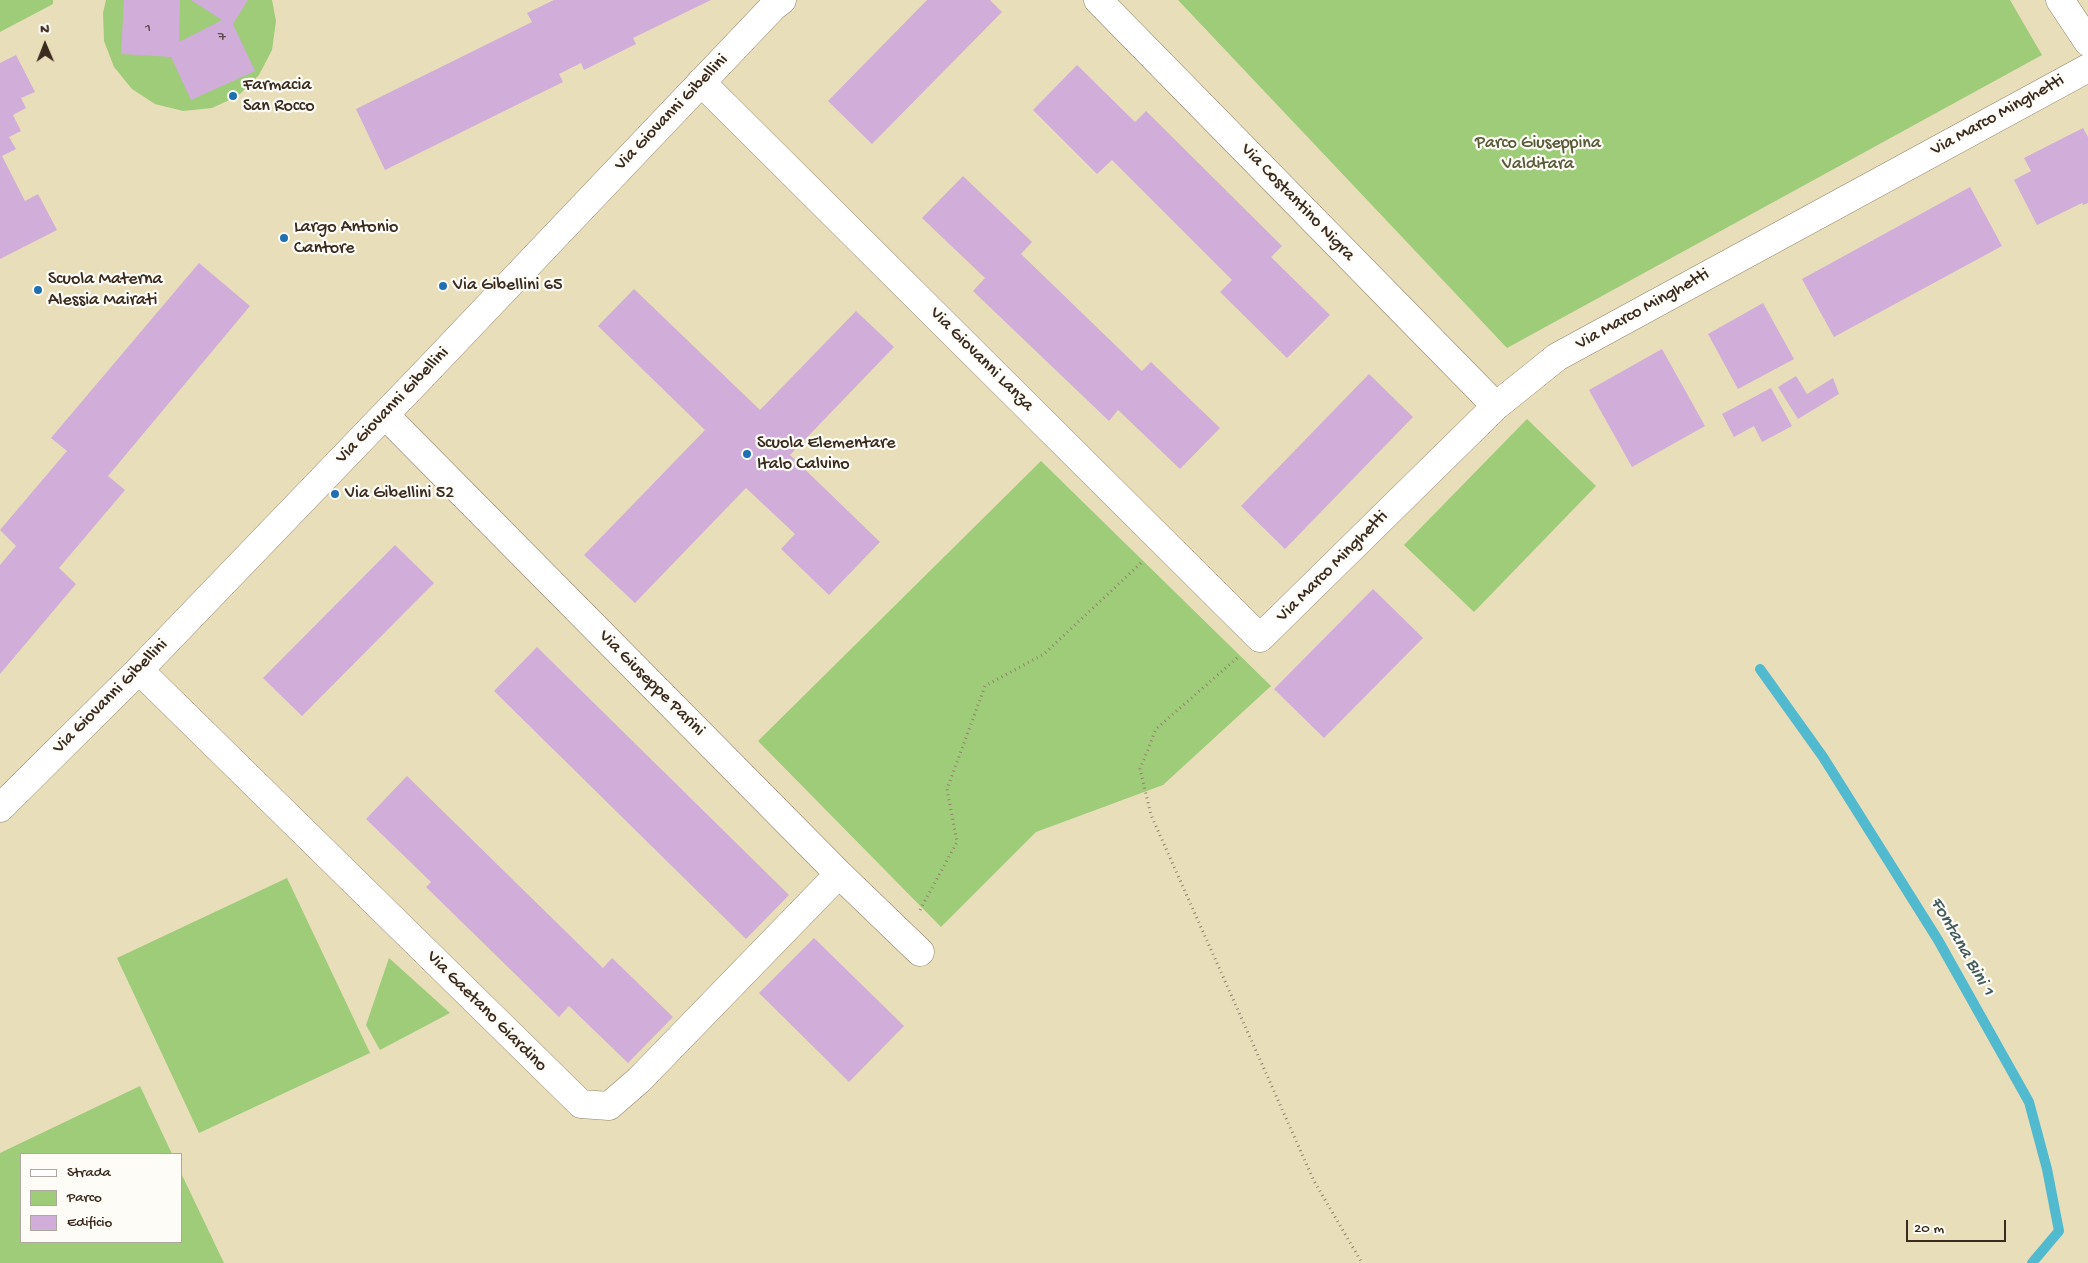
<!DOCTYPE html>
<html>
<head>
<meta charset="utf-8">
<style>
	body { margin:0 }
	#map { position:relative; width:2088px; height:1263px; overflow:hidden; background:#e8deba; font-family:"Gochi Hand",sans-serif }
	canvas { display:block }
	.legend { position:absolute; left:20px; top:1153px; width:162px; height:90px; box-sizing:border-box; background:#fdfcf7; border:1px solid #afa8a0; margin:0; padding:6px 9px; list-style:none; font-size:15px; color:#3b2a1e }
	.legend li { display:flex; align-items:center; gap:10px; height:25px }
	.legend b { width:25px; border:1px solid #afa8a0 }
	.north { position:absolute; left:20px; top:20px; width:50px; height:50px; -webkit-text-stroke:4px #fdfcf7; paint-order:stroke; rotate:359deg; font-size:14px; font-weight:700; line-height:20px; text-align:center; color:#3b2a1e }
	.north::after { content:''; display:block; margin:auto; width:18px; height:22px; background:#3b2a1e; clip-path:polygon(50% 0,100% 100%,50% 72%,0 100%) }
	.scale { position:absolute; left:1906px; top:1220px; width:100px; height:22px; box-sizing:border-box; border:2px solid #3b2a1e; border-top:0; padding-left:6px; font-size:15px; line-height:18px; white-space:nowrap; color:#3b2a1e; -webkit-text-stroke:4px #fdfcf7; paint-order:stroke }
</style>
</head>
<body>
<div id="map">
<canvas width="2088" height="1263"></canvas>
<ul class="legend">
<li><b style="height:6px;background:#fff"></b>Strada</li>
<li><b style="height:14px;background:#9ecc79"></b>Parco</li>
<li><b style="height:14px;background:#d1add9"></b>Edificio</li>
</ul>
<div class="north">N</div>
<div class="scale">20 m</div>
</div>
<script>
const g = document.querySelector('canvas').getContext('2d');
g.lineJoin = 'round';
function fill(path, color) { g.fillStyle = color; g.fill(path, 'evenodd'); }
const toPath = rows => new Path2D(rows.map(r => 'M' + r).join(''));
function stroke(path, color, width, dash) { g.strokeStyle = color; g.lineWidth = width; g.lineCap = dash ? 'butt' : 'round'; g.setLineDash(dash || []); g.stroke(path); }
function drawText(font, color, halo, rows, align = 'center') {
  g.font = font + ' "Gochi Hand",sans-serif'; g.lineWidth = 4.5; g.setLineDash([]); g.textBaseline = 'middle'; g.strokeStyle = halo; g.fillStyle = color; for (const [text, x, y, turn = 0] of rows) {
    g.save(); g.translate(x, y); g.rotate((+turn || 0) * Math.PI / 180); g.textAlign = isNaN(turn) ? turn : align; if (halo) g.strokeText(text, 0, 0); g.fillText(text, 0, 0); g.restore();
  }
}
const green = toPath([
	[0,0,53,0,53,4,0,32],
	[106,0,272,0,276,21,272,50,259,75,238,96,212,108,183,111,155,104,132,89,114,67,104,41,103,13],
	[1178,0,2010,0,2042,55,1507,348],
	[1527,419,1596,486,1474,612,1404,545],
	[1041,461,1271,686,1163,785,1036,832,941,927,758,741],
	[287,878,370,1053,199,1133,117,958],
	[389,958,450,1013,380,1050,366,1025],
	[140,1086,172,1154,21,1154,21,1242,181,1242,181,1173,224,1263,0,1263,0,1153]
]);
const stream = toPath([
	[1760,669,1823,757,1938,940,2029,1102,2047,1169,2059,1231,2032,1263]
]);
const building = toPath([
	[124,0,180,0,179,42,222,20,191,0,248,0,233,24,255,71,191,100,171,57,121,54],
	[554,0,711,0,633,38,636,44,584,70,581,63,559,74,563,82,385,170,356,109,532,22,527,13],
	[927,0,990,0,1002,12,872,144,828,101],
	[16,55,35,92,21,98,26,108,13,115,21,131,9,137,16,149,2,156,25,201,38,194,57,230,0,259,0,63],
	[1077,65,1135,122,1146,111,1282,246,1271,257,1330,315,1287,358,1220,292,1232,280,1112,160,1097,174,1033,110],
	[2083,128,2088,137,2088,203,2083,205,2082,203,2037,225,2014,180,2031,171,2024,158],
	[963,176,1032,242,1021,254,1142,371,1151,362,1220,428,1180,469,1118,410,1109,421,973,291,985,278,922,218],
	[1970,187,2002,246,1834,337,1802,279],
	[199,263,250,306,108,476,125,490,59,568,76,584,0,674,0,565,16,546,0,530,67,451,51,438],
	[634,289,760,410,856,311,894,347,790,455,880,542,829,595,781,549,795,534,746,488,635,603,584,555,705,430,598,326],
	[1763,303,1794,359,1738,389,1708,334],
	[1662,349,1705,426,1632,467,1589,390],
	[1369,374,1413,417,1285,549,1241,506],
	[1796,376,1807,394,1833,378,1839,394,1798,419,1778,387],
	[1771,388,1792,426,1762,442,1754,426,1734,437,1722,414],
	[395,545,434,583,302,716,263,678],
	[1373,589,1423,638,1324,738,1274,689],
	[537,647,789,895,746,939,494,691],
	[407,776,603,968,612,958,673,1017,628,1063,569,1006,559,1017,426,887,431,882,366,819],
	[814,938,904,1026,849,1082,759,993]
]);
const path = toPath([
	[1237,658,1156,729,1140,769,1151,815,1314,1181,1362,1263],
	[920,910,957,842,947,789,985,686,1044,654,1141,563]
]);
const street = toPath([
	[1098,0,1496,406],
	[2060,0,2088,42],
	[701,82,1260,638,1496,406,1557,357,2088,68],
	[385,415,839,874,920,952],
	[139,670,581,1104,609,1106,639,1080,839,874],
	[0,808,139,670,424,374,773,7,782,0]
]);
const markers = [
	[233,96,5,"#1f6fb2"],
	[284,238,5,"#1f6fb2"],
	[443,286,5,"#1f6fb2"],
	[38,290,5,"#1f6fb2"],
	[747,454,5,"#1f6fb2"],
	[335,494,5,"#1f6fb2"]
];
const numberNames = [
	["1",148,29],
	["7",222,38]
];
const poiNames = [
	["Farmacia",243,86],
	["San Rocco",243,107],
	["Largo Antonio",294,228],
	["Cantore",294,249],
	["Scuola Materna",48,280],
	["Alessia Mairati",48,301],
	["Via Gibellini 65",453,286],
	["Scuola Elementare",757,444],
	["Italo Calvino",757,465],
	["Via Gibellini 52",345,494]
];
const streetNames = [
	["Via Giovanni Gibellini",672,113,-46],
	["Via Marco Minghetti",1998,116,-29],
	["Via Costantino Nigra",1297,203,46],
	["Via Marco Minghetti",1643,310,-29],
	["Via Giovanni Lanza",981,360,45],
	["Via Giovanni Gibellini",393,406,-46],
	["Via Marco Minghetti",1333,567,-45],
	["Via Giuseppe Parini",651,684,45],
	["Via Giovanni Gibellini",111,697,-45],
	["Via Gaetano Giardino",486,1012,45]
];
const parkNames = [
	["Parco Giuseppina",1538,144],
	["Valditara",1538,165]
];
const waterNames = [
	["Fontana Bini 1",1961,947,60]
];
fill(green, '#9ecc79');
stroke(stream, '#52bacf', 10);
fill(building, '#d1add9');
stroke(street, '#92846c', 29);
stroke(path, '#92846c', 3, [1, 4]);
stroke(street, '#fff', 28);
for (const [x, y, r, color] of markers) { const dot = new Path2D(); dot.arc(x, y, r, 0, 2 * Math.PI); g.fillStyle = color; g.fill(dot); stroke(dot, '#fdfcf7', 2); }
drawText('15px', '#604b4d', null, numberNames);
drawText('18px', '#3b2a1e', '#fdfcf7', poiNames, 'left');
drawText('18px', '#3b2a1e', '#fdfcf7', streetNames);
drawText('18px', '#595b39', '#fdfcf7', parkNames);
drawText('italic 19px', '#435c5c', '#fdfcf7', waterNames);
</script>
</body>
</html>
